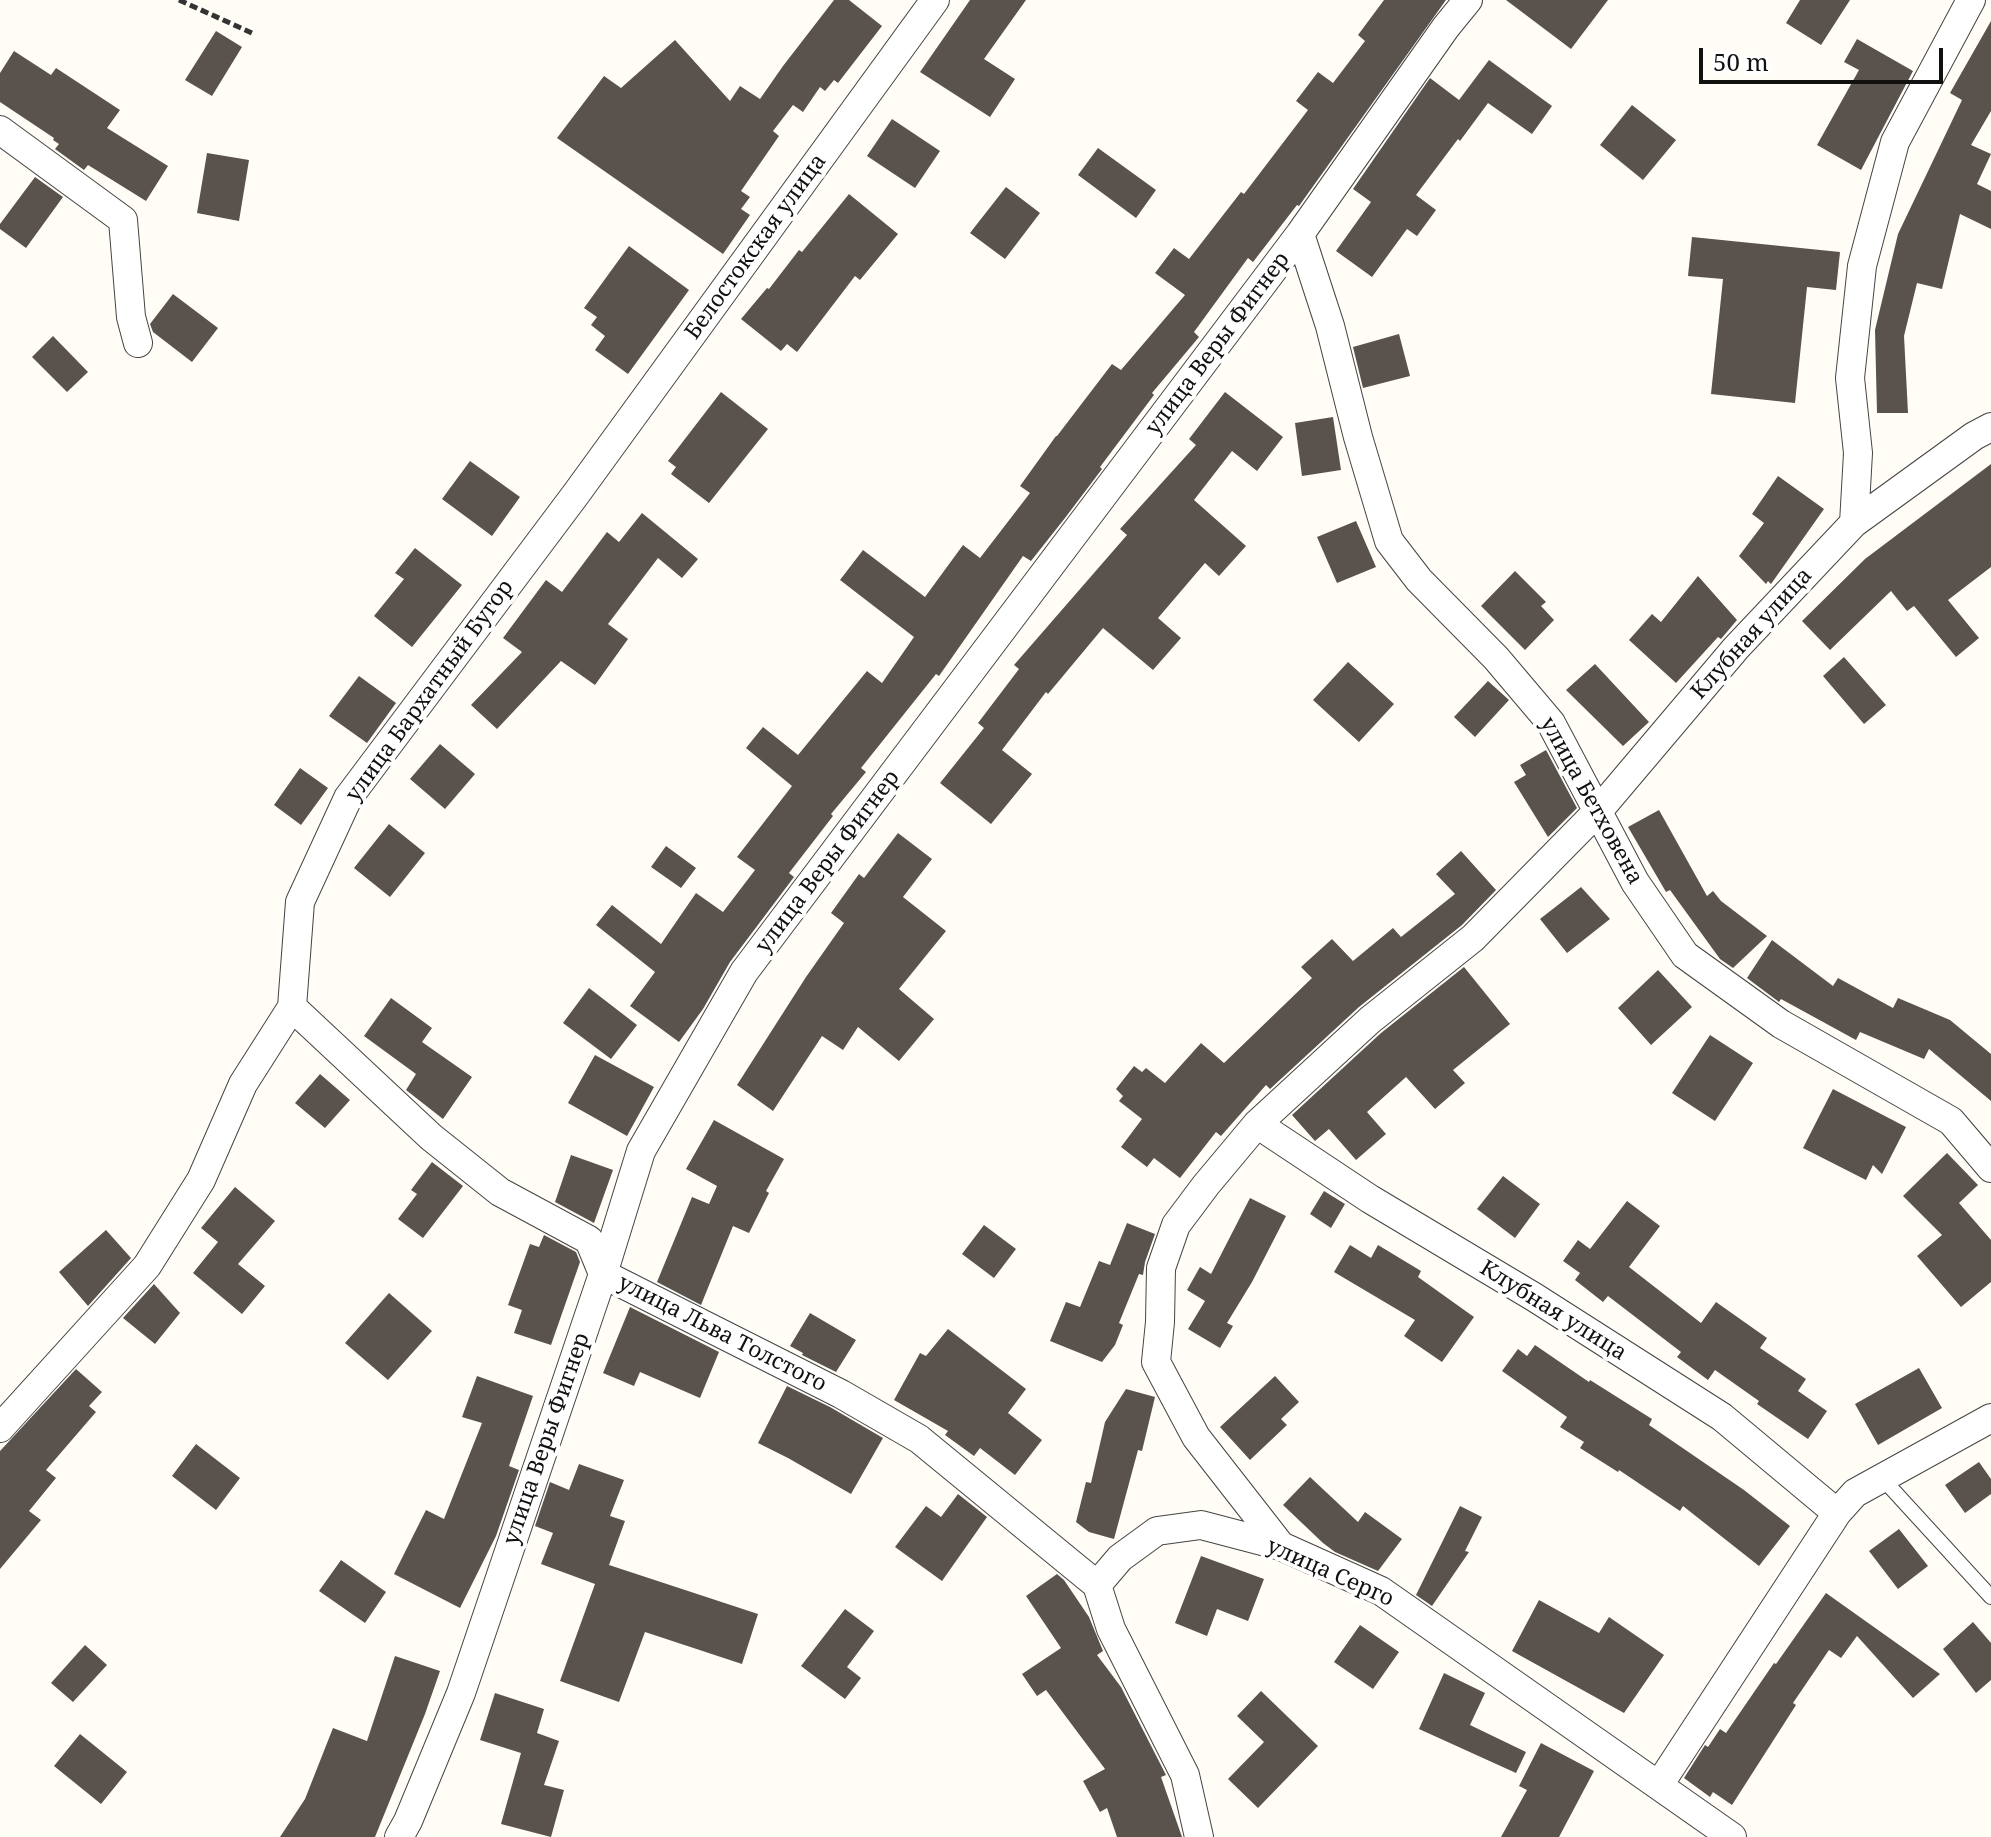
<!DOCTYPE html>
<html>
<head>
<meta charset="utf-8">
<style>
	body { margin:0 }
	#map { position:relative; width:1991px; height:1837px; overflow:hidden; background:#fffdf5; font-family:"Noto Serif",serif }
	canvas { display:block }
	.scale { position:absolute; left:1699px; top:48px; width:244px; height:36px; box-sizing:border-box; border:4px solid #111; border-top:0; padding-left:10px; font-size:24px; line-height:28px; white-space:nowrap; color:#111; -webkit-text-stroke:6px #fff; paint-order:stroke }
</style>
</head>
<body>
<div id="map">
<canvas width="1991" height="1837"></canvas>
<div class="scale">50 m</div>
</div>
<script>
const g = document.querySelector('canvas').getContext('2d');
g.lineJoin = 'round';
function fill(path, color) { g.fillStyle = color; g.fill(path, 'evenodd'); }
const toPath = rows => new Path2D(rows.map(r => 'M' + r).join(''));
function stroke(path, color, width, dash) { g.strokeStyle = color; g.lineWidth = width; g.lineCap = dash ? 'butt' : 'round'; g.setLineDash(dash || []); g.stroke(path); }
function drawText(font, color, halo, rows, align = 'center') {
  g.font = font + ' "Noto Serif",serif'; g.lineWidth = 8; g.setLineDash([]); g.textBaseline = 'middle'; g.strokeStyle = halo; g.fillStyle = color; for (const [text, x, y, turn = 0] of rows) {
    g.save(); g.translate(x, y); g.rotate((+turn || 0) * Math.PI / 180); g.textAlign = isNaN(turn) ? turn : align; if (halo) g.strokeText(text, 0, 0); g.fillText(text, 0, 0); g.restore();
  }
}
const building = toPath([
	[834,0,849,0,882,26,838,83,834,80,825,91,820,87,803,112,793,105,773,131,779,136,741,191,750,197,741,209,750,215,723,254,557,138,604,76,621,88,675,40,730,101,740,86,760,99,783,66],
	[970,0,1026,0,984,59,1015,79,990,117,920,72],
	[1384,0,1446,0,1299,206,1297,205,1253,262,1248,258,1194,332,1199,337,1152,393,1154,395,1100,467,1102,469,1065,518,1031,561,1023,556,939,676,936,674,861,768,866,772,831,814,833,816,789,873,794,877,730,962,703,1009,679,1042,630,1006,655,972,596,925,612,905,661,944,696,893,723,912,755,870,737,857,792,786,746,748,763,727,798,755,867,671,882,683,914,637,840,580,863,550,925,597,963,545,980,558,1030,493,1020,486,1056,436,1057,436,1112,364,1121,370,1185,295,1155,273,1174,248,1189,259,1241,192,1244,194,1308,110,1296,101,1318,72,1333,83,1365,41,1358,35],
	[1506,0,1608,0,1571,49],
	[1800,0,1850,0,1821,45,1786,23],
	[1991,21,1991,111,1971,145,1991,154,1977,184,1991,191,1991,229,1960,214,1942,289,1917,283,1904,336,1908,413,1877,413,1875,330,1898,234,1962,100,1950,93],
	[216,31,242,47,212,96,185,80],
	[1857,39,1913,71,1861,170,1817,145,1859,70,1844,62],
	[14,51,51,75,56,68,120,110,107,128,168,166,146,201,88,165,84,170,55,149,59,144,53,140,54,138,0,102,0,73],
	[1489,60,1552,106,1532,134,1488,103,1460,141,1458,139,1416,195,1436,210,1417,236,1407,229,1372,277,1336,251,1371,202,1353,189,1430,78,1459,100],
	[1632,105,1676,140,1643,180,1600,145],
	[892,119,940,151,915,188,867,156],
	[1098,148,1156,190,1136,218,1078,175],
	[207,153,249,160,239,221,197,213],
	[35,177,63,197,26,248,0,229,0,224],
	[1006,187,1040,213,1005,259,970,233],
	[849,194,898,234,860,280,855,276,797,352,787,344,781,351,741,319,767,288,769,289,799,250,802,252],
	[1692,237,1840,252,1836,290,1807,287,1795,403,1711,394,1723,279,1688,276],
	[629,246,689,290,628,374,595,350,605,336,591,325,597,317,584,308],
	[173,294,218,328,192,362,153,332,150,324],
	[1399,334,1410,376,1363,388,1353,347],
	[53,336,88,372,67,392,32,357],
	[721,392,768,429,709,503,671,474,676,467,668,461],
	[1225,392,1283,437,1257,471,1232,451,1194,500,1246,546,1219,576,1205,563,1158,618,1181,638,1153,670,1103,628,1048,694,1046,692,1002,750,1032,774,991,824,940,783,984,728,978,723,1019,669,1014,665,1127,535,1120,529,1196,445,1189,439],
	[1333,417,1341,470,1302,476,1295,423],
	[470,461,520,497,492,536,442,499],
	[1991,464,1991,567,1948,600,1979,638,1956,657,1914,606,1907,611,1891,591,1830,650,1802,621,1865,559],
	[1778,476,1824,509,1771,584,1768,581,1766,584,1739,556,1764,523,1752,514],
	[642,513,698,559,682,578,658,558,608,624,628,639,595,685,561,661,497,729,471,705,522,652,503,638,546,580,562,592,607,532,619,542],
	[1356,521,1376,567,1337,583,1317,537],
	[415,548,462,585,412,647,374,616,404,579,395,573],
	[1515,571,1546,602,1541,606,1554,620,1525,650,1481,606],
	[1698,576,1737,620,1721,639,1718,637,1676,683,1629,640,1652,614,1661,622],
	[1844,657,1886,705,1864,724,1823,676],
	[1348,662,1394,704,1359,742,1313,700],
	[1595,664,1649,722,1623,746,1566,690],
	[359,676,396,703,367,743,329,716],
	[1488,681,1509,700,1475,737,1454,717],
	[440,744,475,774,445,809,410,779],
	[1546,750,1577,808,1548,837,1514,782,1526,775,1520,765],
	[300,768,328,788,301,825,274,805],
	[1659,810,1707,896,1713,891,1721,901,1767,936,1733,968,1720,959,1670,890,1666,892,1628,827],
	[389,824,425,853,390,897,354,868],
	[898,833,932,859,903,897,946,931,899,989,934,1019,899,1061,858,1027,843,1050,822,1036,773,1111,737,1085,806,977,844,923,831,913,859,874,864,878],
	[666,846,696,868,681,888,651,867],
	[1461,851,1496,890,1462,925,1359,1007,1270,1089,1266,1085,1221,1136,1216,1132,1180,1178,1154,1158,1147,1167,1121,1147,1142,1119,1119,1101,1123,1096,1116,1089,1134,1066,1142,1072,1146,1068,1165,1083,1201,1043,1224,1063,1312,978,1301,967,1332,939,1353,961,1393,928,1401,937,1455,894,1436,874],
	[1581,887,1610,919,1567,953,1540,919],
	[1772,940,1833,986,1838,978,1893,1008,1898,998,1950,1020,1991,1054,1991,1101,1929,1049,1924,1059,1860,1032,1856,1040,1781,999,1779,1002,1747,978],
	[1464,967,1510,1024,1453,1070,1465,1083,1435,1109,1406,1077,1367,1112,1386,1134,1356,1160,1329,1129,1315,1141,1292,1115,1381,1033],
	[1658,970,1692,1007,1651,1045,1618,1008],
	[589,988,637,1025,611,1059,563,1023],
	[391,998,432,1028,422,1042,472,1077,443,1119,406,1090,416,1074,364,1036],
	[1710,1035,1753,1063,1715,1121,1672,1093],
	[595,1055,654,1087,627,1136,568,1103],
	[320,1074,350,1100,325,1128,295,1103],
	[1833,1089,1906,1127,1882,1174,1873,1165,1866,1180,1803,1148],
	[714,1120,784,1159,766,1191,769,1193,749,1233,733,1226,701,1305,657,1282,692,1197,709,1204,717,1186,686,1169],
	[1947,1153,1978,1185,1959,1203,1991,1240,1991,1282,1961,1307,1917,1256,1942,1235,1903,1196],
	[571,1155,613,1170,594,1223,555,1202],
	[432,1162,463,1186,423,1238,398,1219,417,1194,411,1190],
	[1503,1176,1540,1204,1515,1238,1477,1209],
	[235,1187,275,1221,238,1264,265,1286,242,1314,193,1273,218,1242,201,1228],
	[1324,1191,1345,1204,1331,1228,1310,1214],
	[1250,1198,1286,1216,1252,1282,1227,1323,1233,1326,1220,1348,1188,1329,1205,1301,1187,1290,1200,1267,1211,1274],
	[1627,1201,1660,1226,1629,1267,1701,1323,1716,1302,1767,1338,1760,1348,1806,1379,1798,1391,1827,1411,1808,1439,1757,1404,1759,1401,1715,1370,1708,1380,1677,1357,1681,1352,1608,1296,1603,1302,1575,1280,1580,1273,1563,1261,1578,1240,1590,1249],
	[1127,1223,1155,1234,1145,1262,1143,1275,1139,1274,1119,1323,1123,1325,1115,1345,1102,1362,1050,1341,1066,1302,1080,1307,1099,1261,1110,1265],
	[984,1225,1016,1249,994,1278,962,1254],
	[106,1230,131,1258,88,1306,59,1272],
	[544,1235,576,1252,580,1262,551,1345,514,1333,522,1310,508,1305,530,1244,539,1247],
	[1350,1245,1371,1258,1378,1245,1421,1271,1418,1277,1474,1317,1442,1362,1404,1336,1415,1320,1334,1272],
	[154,1284,180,1313,155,1344,123,1318],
	[389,1293,432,1331,388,1380,345,1343],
	[630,1307,719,1352,700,1398,640,1372,634,1386,603,1373],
	[810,1313,856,1340,836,1372,802,1355,803,1353,790,1346],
	[948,1329,1026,1389,1008,1413,1042,1440,1015,1475,980,1448,974,1456,945,1435,948,1431,894,1400,920,1353,926,1356],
	[1535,1345,1589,1382,1590,1380,1652,1419,1649,1425,1744,1490,1790,1526,1759,1566,1683,1506,1680,1511,1619,1470,1618,1472,1580,1448,1584,1442,1560,1427,1567,1417,1502,1371,1518,1349,1527,1356],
	[1919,1368,1942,1408,1878,1445,1855,1404],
	[76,1369,102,1392,89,1406,96,1412,46,1470,56,1478,29,1511,41,1520,0,1569,0,1451],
	[477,1376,533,1396,509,1466,519,1470,496,1536,460,1608,394,1574,426,1510,444,1519,482,1423,462,1417],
	[1275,1376,1299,1402,1281,1419,1287,1425,1250,1460,1220,1427],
	[787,1386,830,1407,883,1438,851,1494,788,1458,758,1443],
	[1126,1389,1155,1397,1142,1451,1138,1450,1114,1539,1089,1532,1076,1522,1086,1482,1091,1483,1105,1422],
	[196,1444,240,1478,216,1510,172,1476],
	[1979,1462,1991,1479,1991,1494,1965,1513,1945,1485],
	[579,1464,624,1480,610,1516,625,1521,609,1565,758,1614,742,1664,645,1632,619,1702,560,1681,595,1584,541,1564,553,1533,535,1526,550,1482,569,1490],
	[1310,1477,1358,1522,1365,1512,1402,1539,1378,1571,1335,1552,1323,1543,1283,1505],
	[958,1494,987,1517,942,1581,895,1547,926,1506,941,1517],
	[1460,1506,1482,1517,1465,1551,1469,1552,1432,1606,1416,1595],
	[1899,1529,1928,1566,1898,1589,1869,1551],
	[1201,1556,1264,1579,1248,1621,1217,1609,1207,1636,1175,1623],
	[341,1560,386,1592,365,1623,319,1591],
	[1057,1574,1064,1580,1089,1617,1103,1651,1097,1655,1121,1687,1166,1775,1161,1777,1182,1837,1117,1837,1107,1808,1100,1812,1083,1781,1105,1769,1046,1690,1037,1696,1022,1674,1061,1648,1026,1596],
	[1826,1593,1940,1674,1913,1698,1857,1636,1841,1658,1829,1650,1793,1703,1796,1705,1732,1805,1713,1792,1710,1797,1684,1778,1705,1745,1708,1747,1720,1729,1726,1733,1774,1663,1776,1664],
	[1539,1600,1599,1633,1609,1617,1664,1655,1624,1713,1512,1651],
	[845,1609,874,1631,847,1667,861,1678,845,1699,801,1666],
	[1973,1622,1991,1643,1991,1680,1976,1693,1943,1649],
	[1360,1625,1399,1652,1373,1689,1334,1662],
	[85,1645,107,1665,73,1702,51,1683],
	[395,1656,440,1671,425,1714,375,1837,280,1837,305,1799,333,1728,367,1741],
	[1444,1673,1485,1693,1470,1725,1526,1752,1516,1773,1419,1729],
	[1261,1691,1318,1746,1258,1808,1228,1779,1264,1742,1237,1716],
	[495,1693,544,1709,537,1733,559,1741,544,1785,564,1790,551,1837,501,1824,521,1753,480,1740],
	[80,1734,127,1772,101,1804,54,1766],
	[1541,1743,1594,1771,1559,1837,1501,1837,1527,1790,1519,1786]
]);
const path = toPath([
	[179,0,252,33]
]);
const service = toPath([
	[1882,1478,1991,1597]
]);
const minor = toPath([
	[0,130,123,220,131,317,138,343],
	[1300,234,1330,326,1358,437,1389,541,1419,580,1496,658,1551,723,1635,882,1685,955,1781,1024,1951,1121,1991,1168],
	[1854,523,1974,436,1991,427],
	[292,1007,431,1137,500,1192,589,1240,603,1274,841,1394,919,1439,1097,1585],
	[1257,1124,1370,1199,1534,1297,1722,1417,1837,1513],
	[0,1428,147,1266,201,1180,243,1084,292,1007,300,902,348,798,576,494,935,0],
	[1281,1546,1196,1437,1156,1362,1160,1322,1161,1268,1176,1225,1206,1185,1257,1124,1370,1020,1473,938,1599,810,1736,648,1854,523,1858,453,1850,378,1862,266,1895,142,1971,0],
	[1097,1585,1120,1558,1157,1531,1201,1525,1281,1546,1381,1591,1732,1837],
	[1097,1585,1111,1629,1185,1775,1199,1837],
	[1659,1785,1837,1513,1855,1493,1991,1418],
	[399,1837,408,1821,461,1693,603,1274,641,1151,744,972,1300,234,1446,27,1468,0]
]);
const streetNames = [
	["Белостокская улица",756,247,-54],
	["улица Веры Фигнер",1218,344,-53],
	["Клубная улица",1752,634,-48],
	["улица Бархатный Бугор",430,691,-54],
	["улица Бетховена",1591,801,61],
	["улица Веры Фигнер",828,862,-53],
	["Клубная улица",1553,1311,32],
	["улица Льва Толстого",722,1334,27],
	["улица Веры Фигнер",547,1439,-71],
	["улица Серго",1330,1573,24]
];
fill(building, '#5a524d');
stroke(service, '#444', 16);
stroke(minor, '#444', 30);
stroke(path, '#333', 5, [8, 4]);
stroke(service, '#fff', 14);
stroke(minor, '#fff', 28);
drawText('22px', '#111', '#fff', streetNames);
</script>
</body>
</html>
